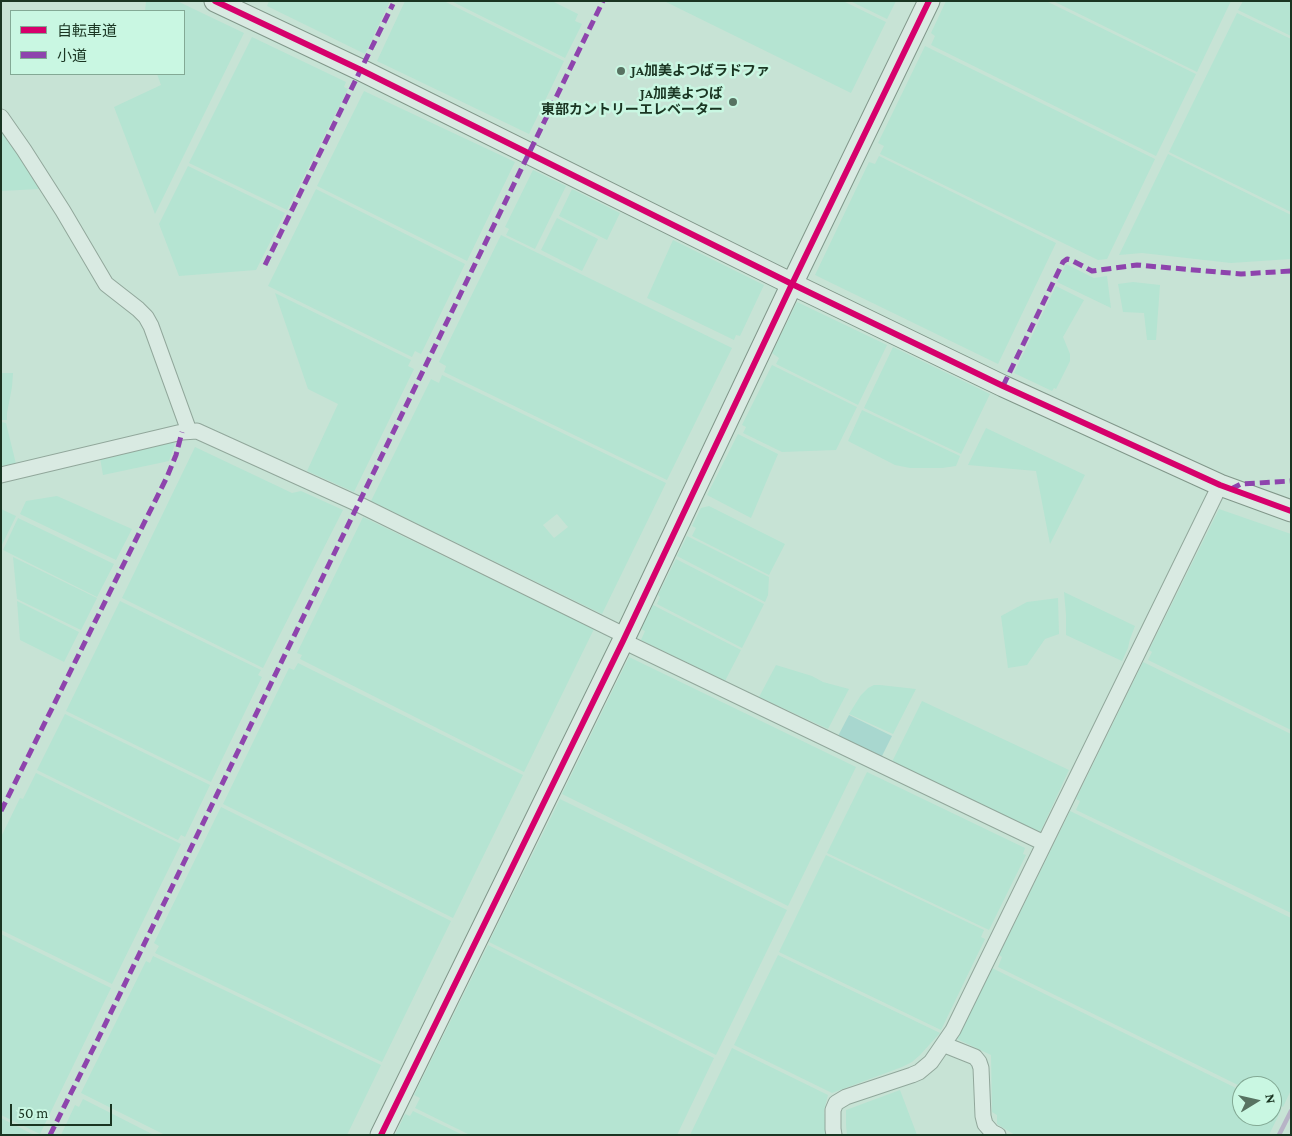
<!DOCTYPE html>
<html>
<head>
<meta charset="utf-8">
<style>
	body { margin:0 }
	#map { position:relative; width:1292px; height:1136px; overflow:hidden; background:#c7e3d5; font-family:"Crimson Pro","Noto Sans JP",serif }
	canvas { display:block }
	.frame { position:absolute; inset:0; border:2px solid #1a3522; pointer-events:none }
	.legend { position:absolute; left:10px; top:10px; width:175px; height:65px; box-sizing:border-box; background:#c9f7e2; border:1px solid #83a995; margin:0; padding:6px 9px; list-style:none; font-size:15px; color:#1a3522 }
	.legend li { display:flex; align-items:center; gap:10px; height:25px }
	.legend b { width:25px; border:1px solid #83a995 }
	.north { position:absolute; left:1232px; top:1076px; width:50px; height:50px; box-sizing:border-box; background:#c9f7e2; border:1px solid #83a995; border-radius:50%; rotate:81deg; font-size:14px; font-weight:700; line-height:20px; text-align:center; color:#1a3522 }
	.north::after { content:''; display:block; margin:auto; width:18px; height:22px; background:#577261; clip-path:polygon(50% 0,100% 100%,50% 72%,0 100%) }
	.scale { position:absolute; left:10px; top:1104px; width:102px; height:22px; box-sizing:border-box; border:2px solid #1a3522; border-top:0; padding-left:6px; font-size:15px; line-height:18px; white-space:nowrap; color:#1a3522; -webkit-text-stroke:4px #c9f7e2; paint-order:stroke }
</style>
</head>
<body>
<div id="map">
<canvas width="1292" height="1136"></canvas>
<div class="frame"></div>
<ul class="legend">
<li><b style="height:6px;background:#d6006c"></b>自転車道</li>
<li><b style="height:6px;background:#8e44ad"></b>小道</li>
</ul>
<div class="north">N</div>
<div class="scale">50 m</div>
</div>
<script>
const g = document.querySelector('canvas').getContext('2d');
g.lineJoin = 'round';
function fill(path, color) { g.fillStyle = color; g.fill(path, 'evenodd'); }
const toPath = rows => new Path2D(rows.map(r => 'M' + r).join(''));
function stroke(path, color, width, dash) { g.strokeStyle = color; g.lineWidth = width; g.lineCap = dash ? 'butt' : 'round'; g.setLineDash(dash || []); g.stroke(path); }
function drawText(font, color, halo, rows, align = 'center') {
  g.font = font + ' "Crimson Pro","Noto Sans JP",serif'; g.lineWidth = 5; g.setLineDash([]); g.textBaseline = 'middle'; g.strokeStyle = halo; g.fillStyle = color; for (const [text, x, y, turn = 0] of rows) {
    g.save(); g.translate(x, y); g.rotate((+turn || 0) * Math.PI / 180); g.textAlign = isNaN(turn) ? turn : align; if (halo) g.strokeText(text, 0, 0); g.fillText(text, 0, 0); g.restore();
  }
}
const farmland = toPath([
	[146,1,177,1,244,33,155,214,114,107,161,85,157,74,184,74,184,11,145,11],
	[269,1,390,1,365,54,267,6],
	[405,1,444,1,564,61,529,134,377,61],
	[451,1,552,1,578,14,575,21,582,24,565,58],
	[664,1,843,1,886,22,851,93],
	[850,1,896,1,887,19],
	[946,1,1046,1,1196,74,1156,156,931,45,935,36,931,33],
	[1053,1,1231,1,1197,72],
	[1243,1,1291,1,1291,36,1238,10],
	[1237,13,1291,39,1291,212,1169,152],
	[252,37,346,82,344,87,348,89,287,210,189,163],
	[925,46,1155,159,1107,259,1098,260,880,154,884,146,878,143],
	[364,91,515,162,467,261,317,186],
	[2,129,37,185,39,189,1,191],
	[1168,154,1291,215,1291,259,1231,263,1142,253,1119,255],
	[879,156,1056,243,998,364,815,275,869,162,875,164],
	[188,166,285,213,256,270,179,276,159,224],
	[533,170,566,186,535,249,506,235,509,229,505,227],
	[316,189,465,264,421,354,415,351,412,357,268,286],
	[572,189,620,213,607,240,559,216],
	[557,218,598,239,582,271,541,250],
	[501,235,732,348,667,480,444,372,446,366,439,362],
	[673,240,764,285,740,336,736,335,734,340,647,298],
	[1066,264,1094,278,1107,276,1111,308,1057,282],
	[1133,282,1160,285,1156,340,1147,340,1144,313,1123,312,1118,284],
	[1056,286,1084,300,1063,337,1070,354,1070,361,1056,389,1054,388,1052,391,1014,373],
	[275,293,411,360,408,366,414,369,354,492,307,471,338,404,308,389],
	[797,302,887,345,858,405,776,364,779,358,772,353],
	[893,347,990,394,961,454,864,408],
	[772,365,857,407,836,450,782,452,743,433,746,427,742,425],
	[13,373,12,387,7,413,7,420,1,420,1,373],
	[442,375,666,483,602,614,371,501,431,379,439,383],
	[557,514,568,527,554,538,543,525],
	[862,410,960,456,956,466,942,468,910,468,895,465,848,441],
	[1,422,6,423,16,464,1,466],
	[986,428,1085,475,1050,544,1036,471,968,465],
	[738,434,778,454,751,518,707,495],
	[174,441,175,444,169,461,103,475,100,458],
	[195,447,292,493,301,491,343,510,263,668,122,598],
	[57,496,132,529,116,560,20,514,26,501],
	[709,506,785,544,769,575,692,536,696,528,692,526,701,508],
	[1,509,16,516,1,547],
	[1219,509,1291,534,1291,730,1148,660,1152,652,1149,650],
	[363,517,594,629,524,772,300,659,302,655,297,653],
	[18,518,114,564,97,597,3,550],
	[687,536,769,577,768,595,765,602,677,556],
	[13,557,97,598,81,630,17,599],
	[676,559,764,604,742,648,657,604,660,597,658,595],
	[1064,592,1135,626,1130,639,1128,648,1122,661,1066,635,1066,615],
	[1058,598,1059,634,1045,639,1027,665,1008,668,1001,616,1027,602],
	[17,601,79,632,64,662,20,640],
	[120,601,261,670,258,675,262,677,211,782,66,711],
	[653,605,741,650,725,681,641,640,645,631,641,629],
	[629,657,856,767,788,906,562,794],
	[1143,662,1291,734,1291,913,1076,810,1080,801,1076,799],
	[298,663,523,775,453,918,223,804,289,668,294,670],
	[776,665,812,676,823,682,849,689,828,729,759,697],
	[874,685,880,685,916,689,893,734,849,714,861,695,868,688],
	[922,701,1069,770,1038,837,891,764],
	[65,714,210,785,185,837,181,835,178,840,37,770],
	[867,772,1025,848,1023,854,1026,855,989,930,827,853],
	[36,773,181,844,112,984,1,930,1,837,20,798,23,799],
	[560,799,787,910,716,1055,489,942],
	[221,807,451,921,382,1062,155,953,159,946,154,943],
	[1070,811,1291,918,1291,1090,1283,1107,1272,1102,1272,1086,1242,1086,1242,1087,998,967,1002,957,999,955],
	[826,855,984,930,981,937,985,939,941,1030,779,952],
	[1,934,111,988,40,1134,1,1115],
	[488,945,714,1058,677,1135,470,1135,415,1108,420,1098,414,1095],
	[778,955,940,1033,920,1055,912,1062,902,1067,832,1093,734,1045],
	[153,956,381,1065,347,1135,165,1135,81,1093,146,961,150,963],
	[992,968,1242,1091,1242,1116,1272,1116,1272,1106,1281,1110,1269,1135,1015,1135,997,1124,997,1115,992,1112,991,1055,957,1039],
	[732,1048,828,1095,824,1111,826,1135,690,1135],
	[900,1090,917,1135,847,1135,846,1125,846,1110],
	[83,1099,154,1135,61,1135,75,1105,79,1107],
	[413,1111,463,1135,395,1135,405,1114,410,1116],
	[1,1118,34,1135,1,1135]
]);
const green = toPath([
	[849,715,892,736,881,758,838,736]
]);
const stream = toPath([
	[1279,1135,1291,1111]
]);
const street = toPath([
	[1,117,24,150,63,211,106,284,138,309,146,317,151,326,189,431],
	[1,475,182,432,197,431,358,504,626,636],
	[623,641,1044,843],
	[945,1045,975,1057,979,1062,981,1068,983,1116,985,1124,992,1132,998,1135],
	[834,1135,833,1129,833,1110,836,1103,846,1097,912,1075,919,1072,931,1062,953,1030,1220,485]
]);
const secondary = toPath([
	[215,1,361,70,792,284,1003,386,1220,485,1291,511],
	[381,1135,623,641,792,284,929,1]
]);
const quiet = toPath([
	[265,265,393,4],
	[1003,386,1063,262,1067,259,1071,260,1092,271,1137,265,1241,274,1291,271],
	[1231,489,1241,484,1291,481],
	[1,811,167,477,176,455,182,432],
	[50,1135,98,1039,603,1]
]);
const cycleway = toPath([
	[215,1,361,70,792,284,1003,386,1220,485,1291,511],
	[381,1135,623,641,792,284,929,1]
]);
const markers = [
	[621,71,5,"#577261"],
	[733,102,5,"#577261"]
];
const poiNames = [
	["JA加美よつばラドファ",631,71],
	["JA加美よつば",723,94,"right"],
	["東部カントリーエレベーター",723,110,"right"]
];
fill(farmland, '#b5e4d2');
fill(green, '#a8d7cf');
stroke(stream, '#b7b3c6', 4.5);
stroke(street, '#91a79b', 17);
stroke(secondary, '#81978a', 23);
stroke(street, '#d9eae2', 15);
stroke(secondary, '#d9eae2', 21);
stroke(quiet, '#8e44ad', 5, [10, 5]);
stroke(cycleway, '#d6006c', 6);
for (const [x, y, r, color] of markers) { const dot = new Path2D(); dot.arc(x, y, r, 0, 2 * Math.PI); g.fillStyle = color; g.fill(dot); stroke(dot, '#c9f7e2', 2); }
drawText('bold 14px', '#1a3522', '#c9f7e2', poiNames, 'left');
</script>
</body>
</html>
